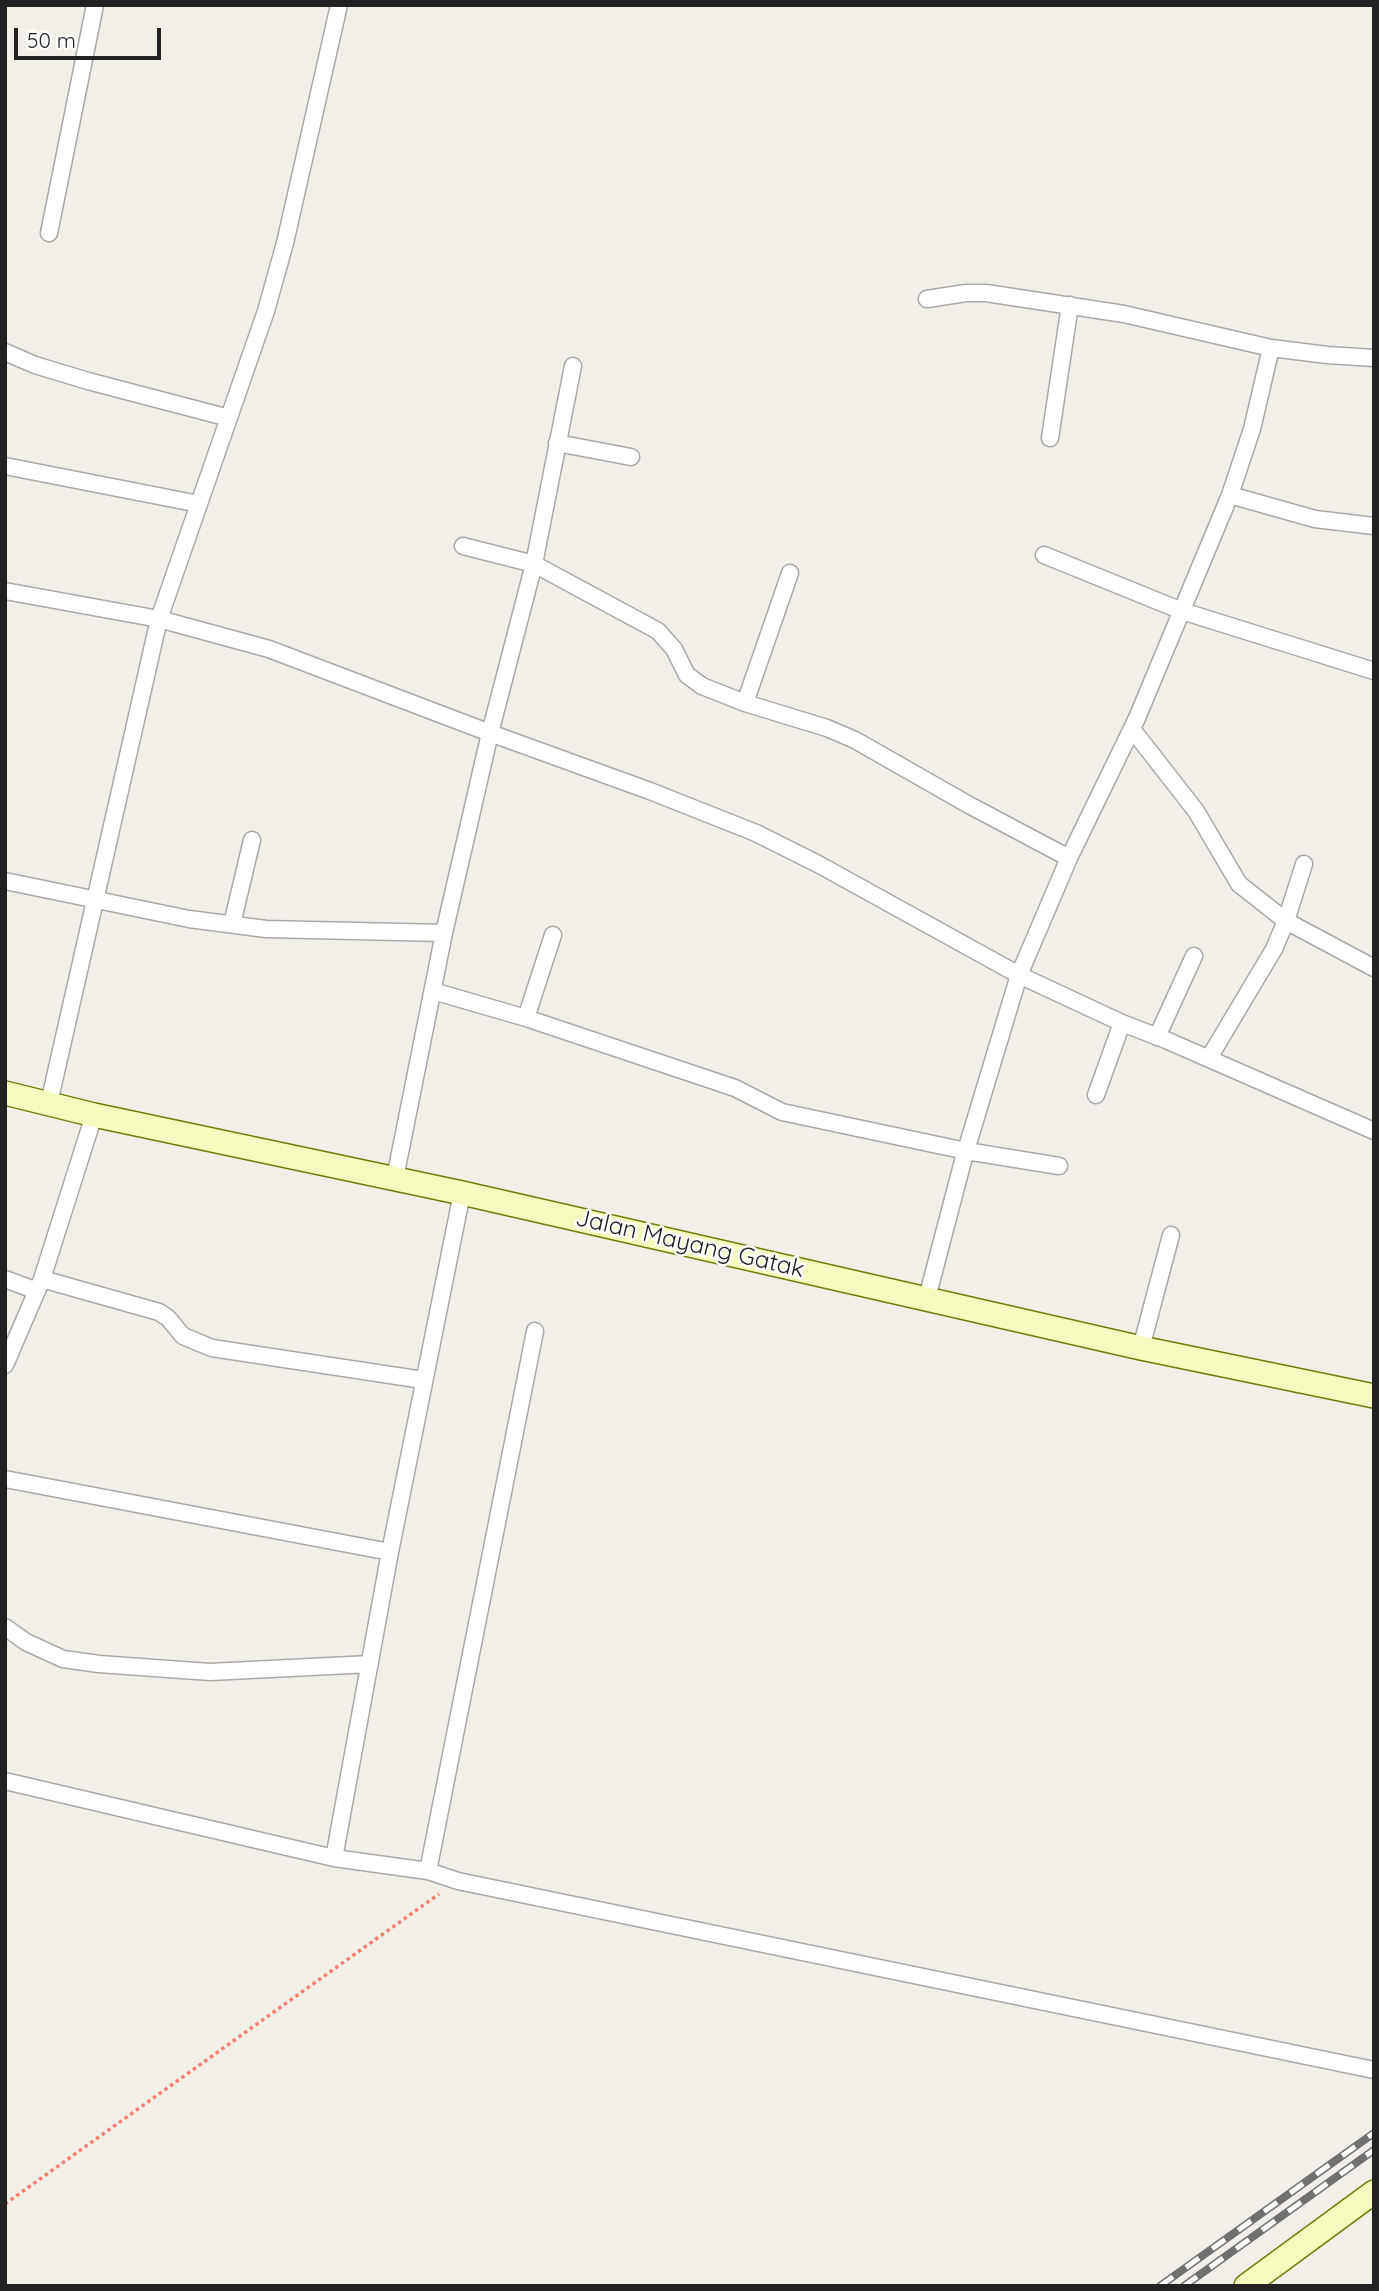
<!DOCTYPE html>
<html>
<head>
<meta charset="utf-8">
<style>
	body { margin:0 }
	#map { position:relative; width:1379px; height:2291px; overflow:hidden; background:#f2efe9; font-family:Quicksand,sans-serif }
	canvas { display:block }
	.frame { position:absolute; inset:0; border:7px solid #222; pointer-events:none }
	.scale { position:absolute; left:14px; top:28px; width:147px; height:32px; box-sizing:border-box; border:4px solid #222; border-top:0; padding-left:9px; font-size:21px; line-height:24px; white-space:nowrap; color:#222; -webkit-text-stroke:5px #fff; paint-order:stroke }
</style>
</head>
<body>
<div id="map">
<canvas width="1379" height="2291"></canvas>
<div class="frame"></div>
<div class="scale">50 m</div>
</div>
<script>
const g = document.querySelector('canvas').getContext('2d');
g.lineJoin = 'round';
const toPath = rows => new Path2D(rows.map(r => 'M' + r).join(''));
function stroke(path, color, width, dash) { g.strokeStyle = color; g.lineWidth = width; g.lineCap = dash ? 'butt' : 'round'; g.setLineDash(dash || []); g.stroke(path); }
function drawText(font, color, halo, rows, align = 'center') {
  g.font = font + ' Quicksand,sans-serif'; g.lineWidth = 5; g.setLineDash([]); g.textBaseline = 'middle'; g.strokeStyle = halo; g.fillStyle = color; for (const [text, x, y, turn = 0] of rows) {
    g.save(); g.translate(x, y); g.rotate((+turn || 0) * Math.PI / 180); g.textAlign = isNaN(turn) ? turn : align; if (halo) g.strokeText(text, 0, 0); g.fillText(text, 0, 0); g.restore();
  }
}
const path = toPath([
	[5,2204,439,1894]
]);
const street = toPath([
	[49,233,95,5],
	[927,299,966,293,986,293,1124,314,1271,348,1327,355,1374,358],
	[5,352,35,365,88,381,229,418],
	[1050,438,1070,305],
	[557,443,631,457],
	[5,466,199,504],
	[1230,495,1315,519,1374,526],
	[463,546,534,564,658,631,674,649,687,675,702,686,745,703,827,728,855,740,969,805,1069,858,1019,975,964,1157,927,1298],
	[1044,555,1182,611,1374,671],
	[5,591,159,619,269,649,490,733,534,564,573,366],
	[745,703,790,573],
	[1132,729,1196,811,1239,884,1286,921,1274,949,1209,1058],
	[1069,858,1137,718,1230,495,1252,429,1271,348],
	[1304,864,1286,921,1374,968],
	[5,881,189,919,266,929,444,933],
	[232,924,252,840],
	[433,991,526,1018,735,1088,782,1112,966,1151,1059,1166],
	[526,1018,553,935],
	[1157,1037,1194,956],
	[1096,1095,1122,1023],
	[49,1103,159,619,266,311,285,243,339,5],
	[395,1178,444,933,490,733,650,791,756,833,818,864,1019,975,1122,1023,1166,1040,1374,1131],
	[5,1279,37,1291],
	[42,1279,159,1312,168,1318,183,1336,212,1348,423,1380],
	[1141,1348,1171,1235],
	[5,1365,42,1279,94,1115],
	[5,1479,390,1552],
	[5,1627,26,1642,63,1659,99,1664,210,1672,370,1664],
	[5,1781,334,1858,390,1552,462,1193],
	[334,1858,428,1871,458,1881,1374,2070],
	[428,1871,535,1331]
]);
const secondary = toPath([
	[5,1093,94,1115,462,1193,1141,1348,1374,1396],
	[1246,2286,1374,2192]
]);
const rail = toPath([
	[1160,2286,1374,2133],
	[1184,2286,1374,2150]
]);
const streetNames = [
	["Jalan Mayang Gatak",690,1244,13]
];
stroke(street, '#a9a9a9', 19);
stroke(secondary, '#707d05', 26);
stroke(path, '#fa8072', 3.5, [3.5, 3.5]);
stroke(street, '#fff', 16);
stroke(secondary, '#f7fabf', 23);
stroke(rail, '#707070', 8);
stroke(rail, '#fff', 5, [16]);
drawText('24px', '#222', '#fff', streetNames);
</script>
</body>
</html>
